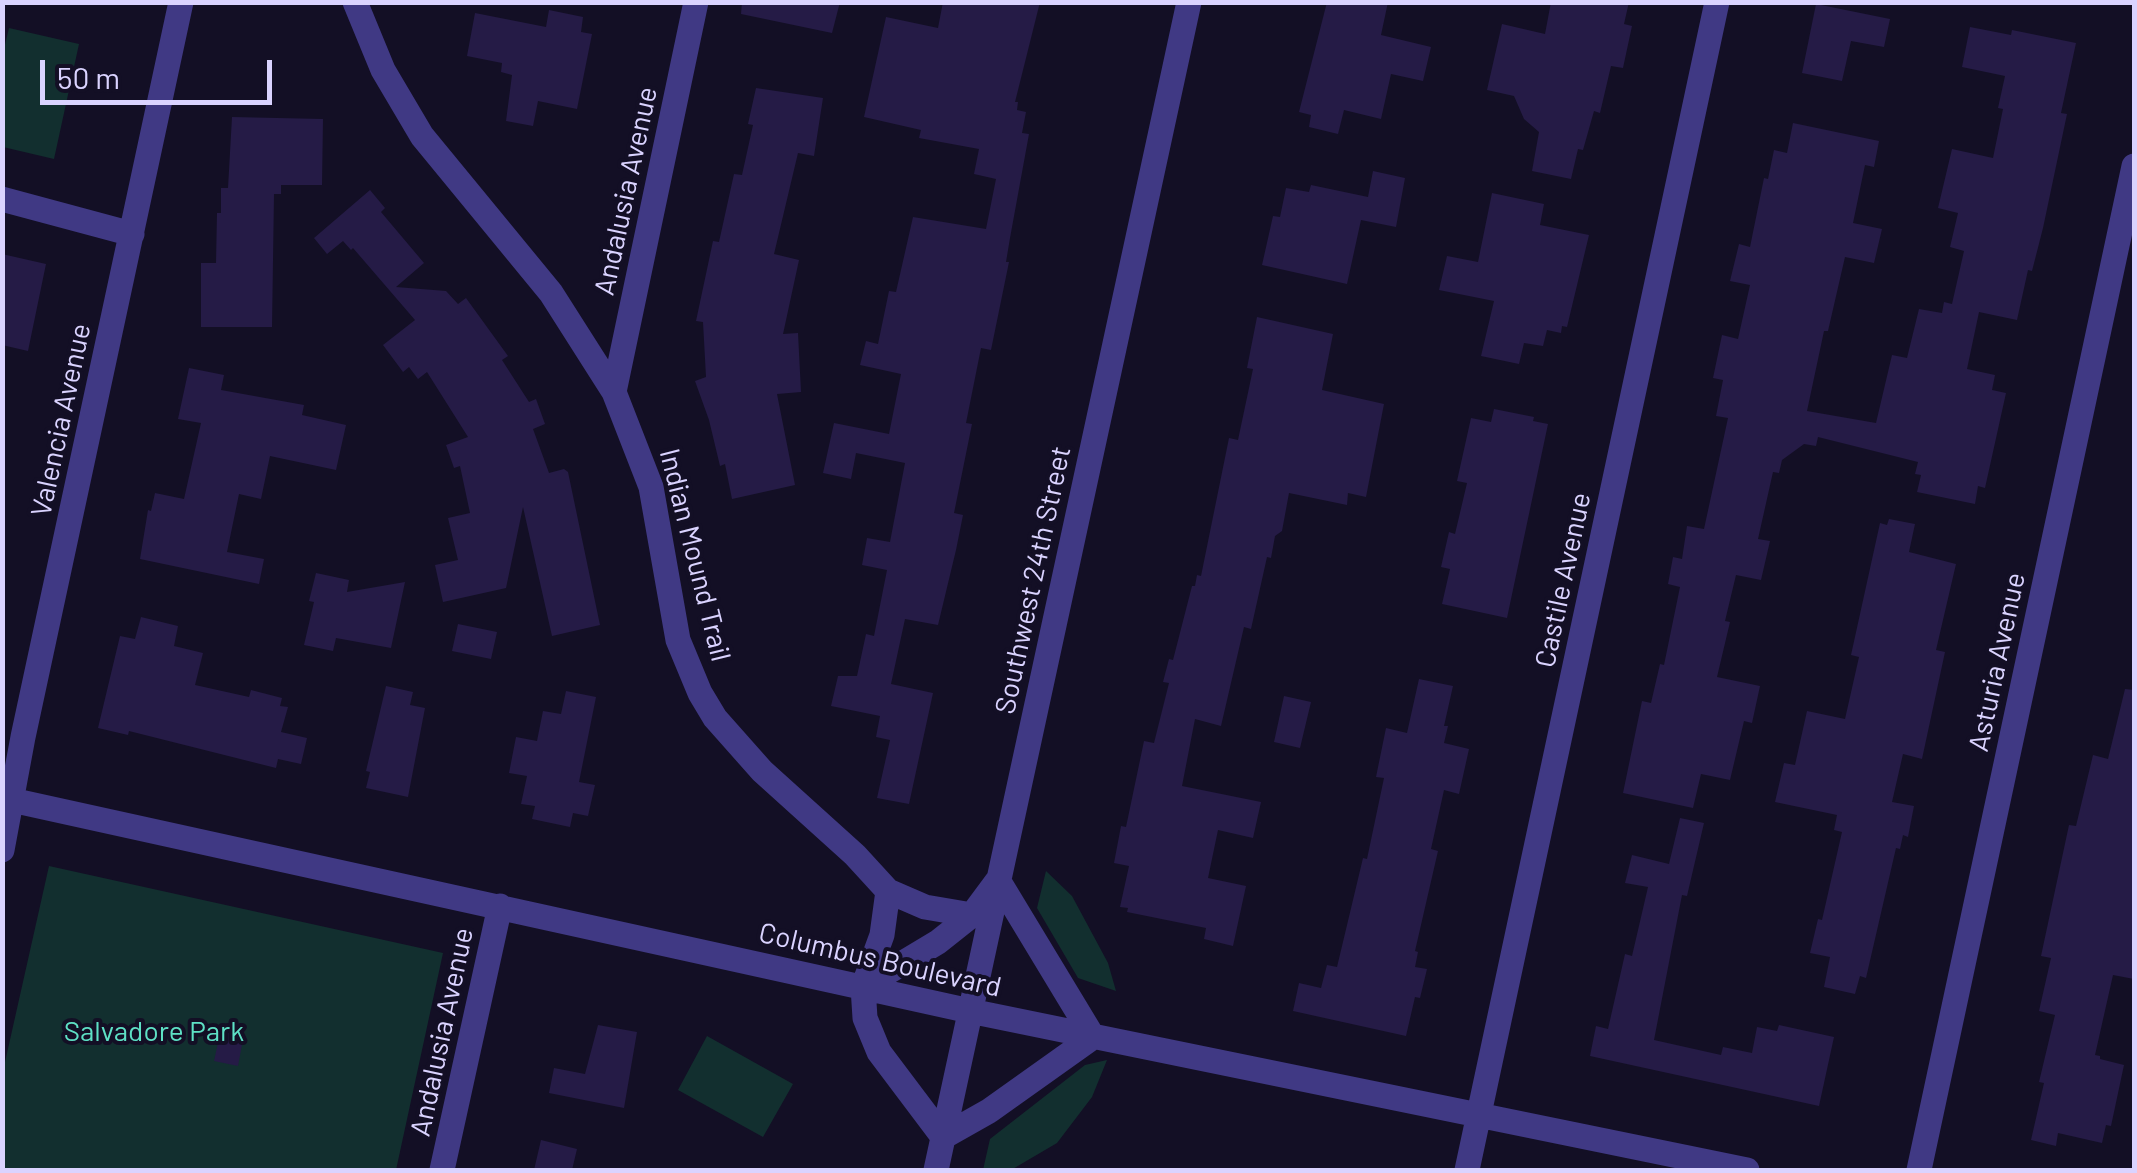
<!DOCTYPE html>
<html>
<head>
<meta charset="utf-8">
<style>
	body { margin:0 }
	#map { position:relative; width:2137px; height:1173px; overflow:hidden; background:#130f25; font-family:Barlow,sans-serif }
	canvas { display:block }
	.frame { position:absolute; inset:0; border:5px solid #dad3ff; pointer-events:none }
	.scale { position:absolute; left:40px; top:60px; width:232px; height:45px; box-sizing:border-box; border:5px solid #dad3ff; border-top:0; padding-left:12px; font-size:30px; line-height:35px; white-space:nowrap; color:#dad3ff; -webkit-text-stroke:8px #130f25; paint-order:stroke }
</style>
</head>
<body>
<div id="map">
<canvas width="2137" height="1173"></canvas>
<div class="frame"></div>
<div class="scale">50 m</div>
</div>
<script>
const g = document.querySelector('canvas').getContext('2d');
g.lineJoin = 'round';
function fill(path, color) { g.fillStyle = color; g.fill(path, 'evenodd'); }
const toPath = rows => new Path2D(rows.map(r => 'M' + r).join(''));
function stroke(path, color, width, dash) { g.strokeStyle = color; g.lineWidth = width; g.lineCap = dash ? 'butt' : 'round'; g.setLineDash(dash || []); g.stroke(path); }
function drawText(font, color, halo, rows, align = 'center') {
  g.font = font + ' Barlow,sans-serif'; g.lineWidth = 8; g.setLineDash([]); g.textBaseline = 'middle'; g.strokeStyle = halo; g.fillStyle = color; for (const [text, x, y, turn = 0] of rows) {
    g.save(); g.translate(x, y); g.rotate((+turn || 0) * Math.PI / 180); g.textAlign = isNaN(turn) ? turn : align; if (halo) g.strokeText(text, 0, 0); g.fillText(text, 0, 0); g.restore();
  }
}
const green = toPath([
	[9,28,79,44,54,159,3,147,2,57],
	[49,866,443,953,396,1170,3,1170,3,1071],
	[1046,871,1072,896,1108,963,1116,991,1078,978,1037,908],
	[707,1036,793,1084,763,1137,678,1090],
	[1107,1060,1092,1097,1057,1143,1011,1170,983,1170,990,1139,1085,1065]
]);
const building = toPath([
	[742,2,840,2,832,33,741,14],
	[943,2,1040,2,1015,102,1018,102,1017,110,1026,112,1022,133,1029,134,1010,238,1006,262,1009,262,991,350,981,348,966,423,972,424,954,513,963,515,956,550,938,625,905,619,891,684,933,693,909,804,877,798,890,740,876,737,880,716,831,706,838,676,857,676,866,634,874,636,887,570,862,565,867,538,890,542,905,463,856,453,851,479,823,473,834,423,889,434,901,374,860,365,866,341,878,344,889,291,896,292,913,217,986,229,996,179,974,174,979,149,919,138,921,130,864,117,886,17,938,28],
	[1327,2,1388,2,1381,35,1431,47,1423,81,1391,74,1381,119,1344,110,1338,134,1309,127,1311,115,1299,112],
	[1551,2,1629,2,1624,24,1632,26,1623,68,1611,66,1600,113,1594,111,1583,150,1578,149,1571,179,1532,171,1539,132,1524,119,1514,96,1487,90,1502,24,1545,34],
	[1816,4,1890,19,1884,47,1851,41,1842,81,1802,73],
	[549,10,583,17,581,32,592,34,577,109,538,101,533,126,506,121,512,75,501,72,502,63,467,56,475,13,546,27],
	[1970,27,2011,35,2012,30,2076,43,2061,113,2067,114,2043,228,2032,271,2028,270,2017,320,1979,312,1967,369,1995,375,1992,390,2006,393,1985,488,1978,486,1975,504,1917,492,1921,475,1915,474,1918,462,1818,437,1816,446,1804,444,1782,460,1779,473,1773,472,1758,539,1770,541,1761,580,1736,575,1725,621,1730,622,1717,677,1760,686,1752,723,1744,721,1730,780,1701,774,1693,808,1623,793,1642,701,1651,703,1660,664,1664,665,1680,587,1668,584,1673,557,1682,559,1687,526,1704,529,1728,418,1716,416,1723,380,1713,378,1722,335,1738,339,1750,285,1730,281,1739,244,1750,247,1764,178,1768,179,1774,150,1787,153,1793,123,1879,141,1874,167,1865,165,1853,223,1882,229,1874,263,1845,257,1828,331,1824,331,1807,411,1876,423,1892,355,1907,358,1919,309,1942,313,1944,302,1952,304,1964,251,1950,247,1958,213,1938,208,1952,149,1993,158,2003,109,1998,108,2005,76,1962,67],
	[756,88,823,98,814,156,798,153,774,254,799,260,783,334,798,333,801,392,777,394,795,485,732,499,725,464,720,466,709,420,695,381,706,377,703,322,696,321,713,241,719,242,734,174,742,175,753,125,748,124],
	[232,117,323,119,322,185,281,185,281,194,274,194,272,327,201,327,201,263,216,263,217,213,221,213,221,188,228,188],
	[1373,171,1405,178,1396,227,1361,220,1347,284,1262,265,1273,216,1280,217,1286,188,1309,192,1311,185,1368,197],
	[370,190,385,208,381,212,424,263,396,287,446,291,458,304,466,298,508,356,502,360,529,402,536,399,545,424,533,429,549,473,564,469,568,472,600,625,552,636,523,507,506,588,443,602,435,565,458,560,448,518,470,513,460,466,454,468,446,445,468,437,427,372,418,379,409,367,403,372,383,345,415,320,353,248,351,250,343,241,327,254,314,238],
	[1492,193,1544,204,1540,225,1589,235,1567,327,1562,326,1561,333,1547,330,1543,346,1524,343,1519,364,1481,356,1494,301,1439,290,1447,256,1478,262],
	[2,254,46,264,28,351,2,345],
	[1257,317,1333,334,1322,390,1384,404,1366,497,1348,493,1347,505,1289,493,1282,531,1275,536,1271,558,1267,557,1251,629,1244,627,1221,726,1195,719,1182,786,1261,802,1253,838,1218,830,1208,878,1246,886,1233,946,1204,939,1206,928,1127,912,1128,908,1120,907,1129,866,1114,863,1121,826,1126,827,1144,741,1154,743,1169,683,1163,682,1169,659,1173,660,1192,586,1195,586,1197,575,1201,576,1229,438,1238,440,1253,369,1247,368],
	[189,368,224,375,221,390,304,405,302,415,346,425,336,470,270,456,261,499,239,494,227,552,264,559,259,584,140,559,148,510,151,511,155,493,184,499,201,423,178,419],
	[1494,409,1534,417,1533,421,1548,424,1507,618,1442,604,1450,569,1441,567,1449,532,1455,534,1467,483,1457,481,1471,418,1491,422],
	[1889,519,1915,524,1909,552,1956,564,1936,650,1945,652,1922,759,1903,754,1892,802,1914,806,1908,837,1903,835,1900,849,1896,848,1866,978,1860,976,1855,994,1824,987,1830,957,1810,953,1818,919,1822,920,1842,832,1834,830,1837,815,1775,802,1784,763,1795,765,1807,711,1845,719,1859,657,1851,655,1880,523,1887,525],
	[316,573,349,580,347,592,405,582,391,648,336,638,333,651,304,645,314,602,309,601],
	[141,617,178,626,174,646,203,653,195,685,249,697,251,690,282,698,280,706,288,707,281,732,307,738,301,764,278,759,276,768,129,731,128,735,98,728,120,636,135,639],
	[458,624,497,632,491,659,452,651],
	[1419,679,1453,686,1444,726,1448,726,1444,743,1469,749,1459,794,1444,790,1431,849,1438,851,1415,951,1418,952,1415,967,1427,969,1420,998,1415,997,1406,1036,1293,1011,1299,983,1321,988,1327,965,1337,967,1363,858,1367,859,1384,778,1376,777,1386,728,1407,733],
	[386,686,413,692,410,705,425,708,408,797,366,788,370,772,366,771],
	[2125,689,2134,690,2134,979,2113,975,2095,1055,2100,1056,2100,1059,2124,1065,2111,1126,2106,1125,2102,1143,2058,1133,2056,1146,2031,1140,2044,1083,2039,1082,2055,1015,2039,1011,2051,958,2041,956,2069,825,2076,826,2093,755,2108,759],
	[566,691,596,697,579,782,595,785,588,816,573,813,570,827,532,819,535,806,521,804,527,776,509,773,516,737,537,741,543,711,561,714],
	[1284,696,1311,702,1300,748,1274,742],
	[1680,818,1704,823,1687,896,1682,895,1654,1040,1721,1055,1723,1047,1752,1053,1757,1027,1777,1031,1779,1025,1834,1037,1819,1106,1590,1056,1596,1026,1608,1029,1625,954,1632,956,1648,887,1625,883,1632,855,1669,864],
	[598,1025,637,1032,624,1108,549,1093,554,1068,585,1074],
	[221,1029,244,1034,238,1066,214,1061],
	[541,1140,577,1149,572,1170,534,1170]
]);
const minor = toPath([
	[355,2,383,70,422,136,551,293,614,392,651,487,678,640,700,693,715,718,762,771,855,855,888,891,925,907,972,915],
	[2,199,132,234],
	[614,392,696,2],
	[2,798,970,1011,1747,1170],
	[2,850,23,737,181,2],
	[863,987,938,942,972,915,998,880,1093,1037,989,1111,943,1137,879,1052,865,1018,863,987,882,935,888,891],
	[442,1170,500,906],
	[936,1170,1189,2],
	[1467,1170,1717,2],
	[1919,1170,2134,166]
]);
const streetNames = [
	["Andalusia Avenue",626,191,-78],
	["Valencia Avenue",61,420,-78],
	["Indian Mound Trail",695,555,76],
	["Southwest 24th Street",1033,580,-78],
	["Castile Avenue",1563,580,-78],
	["Asturia Avenue",1997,662,-78],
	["Columbus Boulevard",880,960,13],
	["Andalusia Avenue",442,1032,-78]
];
const parkNames = [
	["Salvadore Park",154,1032]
];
fill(green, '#122f2f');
fill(building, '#251b46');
stroke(minor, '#403984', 25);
drawText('28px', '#dad3ff', '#130f25', streetNames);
drawText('28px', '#5ee0c5', '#130f25', parkNames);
</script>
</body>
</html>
